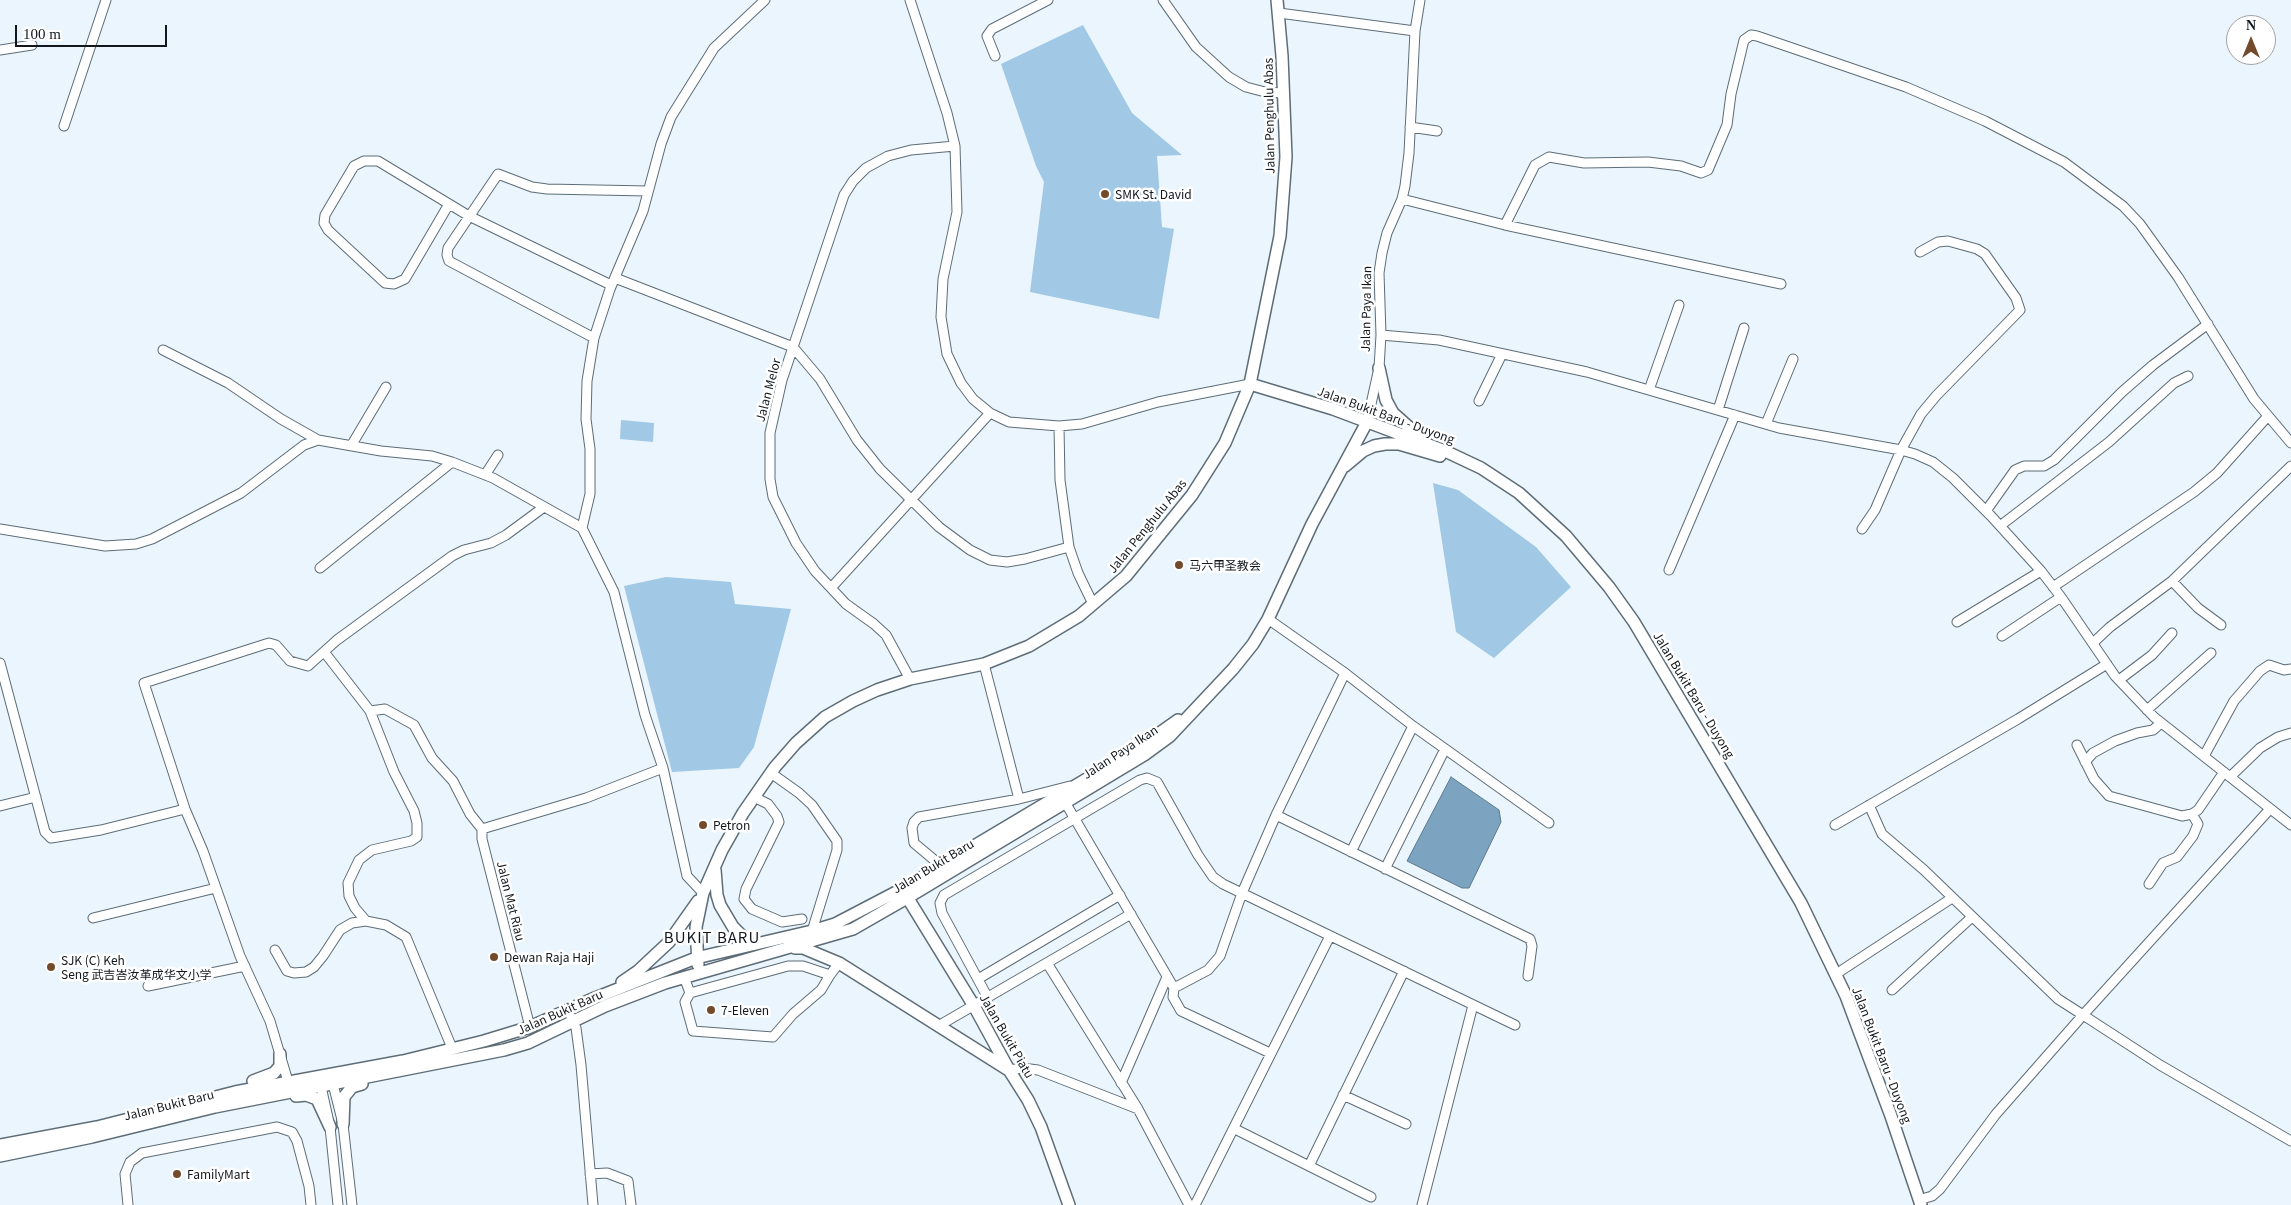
<!DOCTYPE html>
<html>
<head>
<meta charset="utf-8">
<style>
	body { margin:0 }
	#map { position:relative; width:2291px; height:1205px; overflow:hidden; background:#eaf5fd; font-family:Georgia,serif }
	canvas { display:block }
	.north { position:absolute; left:2226px; top:15px; width:50px; height:50px; box-sizing:border-box; background:#fff; border:1px solid #a0a2a4; border-radius:50%; rotate:0deg; font-size:14px; font-weight:700; line-height:20px; text-align:center; color:#11171c }
	.north::after { content:''; display:block; margin:auto; width:18px; height:22px; background:#734b2a; clip-path:polygon(50% 0,100% 100%,50% 72%,0 100%) }
	.scale { position:absolute; left:15px; top:25px; width:152px; height:22px; box-sizing:border-box; border:2px solid #11171c; border-top:0; padding-left:6px; font-size:15px; line-height:18px; white-space:nowrap; color:#11171c; -webkit-text-stroke:4px #fff; paint-order:stroke }
</style>
</head>
<body>
<div id="map">
<canvas width="2291" height="1205"></canvas>
<div class="north">N</div>
<div class="scale">100 m</div>
</div>
<script>
const g = document.querySelector('canvas').getContext('2d');
g.lineJoin = 'round';
function fill(path, color) { g.fillStyle = color; g.fill(path, 'evenodd'); }
const toPath = rows => new Path2D(rows.map(r => 'M' + r).join(''));
function stroke(path, color, width, dash) { g.strokeStyle = color; g.lineWidth = width; g.lineCap = dash ? 'butt' : 'round'; g.setLineDash(dash || []); g.stroke(path); }
function drawText(font, color, halo, rows, align = 'center') {
  g.font = font + ' Georgia,"Noto Sans SC",serif'; g.lineWidth = 5; g.setLineDash([]); g.textBaseline = 'middle'; g.strokeStyle = halo; g.fillStyle = color; for (const [text, x, y, turn = 0] of rows) {
    g.save(); g.translate(x, y); g.rotate((+turn || 0) * Math.PI / 180); g.textAlign = isNaN(turn) ? turn : align; if (halo) g.strokeText(text, 0, 0); g.fillText(text, 0, 0); g.restore();
  }
}
const green = toPath([
	[1083,25,1132,113,1182,155,1157,156,1162,227,1174,229,1159,319,1030,292,1044,182,1036,166,1001,64],
	[621,420,654,423,653,442,620,439],
	[1433,483,1458,490,1536,547,1571,587,1494,658,1456,632],
	[666,577,731,582,735,604,791,609,754,747,739,768,672,772,624,586]
]);
const water = toPath([
	[1451,777,1499,810,1501,822,1469,888,1462,888,1407,861,1451,777]
]);
const street = toPath([
	[910,0,947,113,955,146,957,212,943,279,941,317,947,354,961,383,973,399,990,413,1009,422,1059,426,1082,424,1158,402,1250,384],
	[1163,0,1196,47,1229,77,1246,87,1265,92,1283,93],
	[1279,13,1415,31],
	[0,50,32,45],
	[995,56,987,36,992,29,1048,0],
	[64,126,106,0],
	[1410,127,1437,131],
	[1402,199,1505,225,1781,284],
	[449,204,405,279,394,284,385,283,328,230,324,223,325,215,354,166,364,161,378,161,469,216,611,285],
	[1505,225,1535,165,1549,157,1584,163,1648,162,1681,166,1701,173,1708,170,1727,125,1731,94,1744,40,1751,35,1757,36,1906,87,1985,121,2064,162,2123,206,2140,224,2178,277,2254,399,2291,443],
	[615,278,793,347,820,379,857,440,880,469,939,527,970,550,990,560,1007,562,1025,559,1069,547,1060,480,1059,426],
	[1381,335,1439,340,1587,372,1779,428,1901,450,1915,454,1933,462,1953,478,1991,516,2041,571,2061,597,2115,676,2154,717,2291,825],
	[594,338,449,261,447,255,448,248,498,174,532,187,547,189,648,191],
	[163,350,228,383,281,419,318,440],
	[1649,390,1679,305],
	[1479,401,1502,354],
	[1718,410,1744,328],
	[1367,422,1379,368,1381,335,1379,273,1382,253,1387,233,1402,199,1405,186,1409,153,1415,31,1420,0],
	[1766,424,1793,359],
	[351,446,386,387],
	[485,475,498,455],
	[1986,511,2015,470,2024,466,2044,466,2054,460,2122,392,2153,365,2208,324],
	[2000,526,2109,442,2174,383,2188,376],
	[0,529,105,546,136,544,152,539,241,493,304,445,318,440,381,451,432,456,452,462,493,478,582,528],
	[1862,529,1875,510,1901,450,1921,414,1936,396,2020,310,2016,298,1985,254,1977,249,1948,241,1938,242,1920,252],
	[1069,547,1078,573,1093,604],
	[320,568,452,462],
	[1669,570,1735,415],
	[2172,581,2198,608,2221,625],
	[2053,587,2194,492,2217,473,2268,416],
	[831,588,990,413],
	[1268,619,1345,673,1413,726,1549,823],
	[1957,622,2041,571],
	[2002,636,2061,597],
	[2093,643,2110,627,2172,581,2291,466],
	[325,653,370,711,394,772,414,811,417,823,417,837,411,841,372,850,359,860,348,883,349,896,355,908,366,921,386,925,406,937,452,1048],
	[0,663,45,832,51,838,101,830,185,809],
	[984,664,1019,799],
	[910,679,886,635,874,624,846,604,815,571,796,543,773,497,770,479,770,433,782,380,844,195,853,181,866,168,888,156,911,150,955,146],
	[2119,680,2152,655,2172,633],
	[2147,710,2211,653],
	[370,711,385,709,414,725,432,758,453,781,470,814,482,829,586,798,663,768],
	[2077,745,2094,779,2109,796,2182,816,2192,814,2198,810,2224,772],
	[2204,756,2234,701,2260,671,2269,665,2284,670,2291,669],
	[2085,762,2093,753,2115,741,2137,733,2153,730,2161,723],
	[771,773,799,793,812,805,837,841,837,850,812,931],
	[2230,777,2260,748,2278,737,2291,733],
	[754,797,768,804,777,816,779,822,746,889,744,899,752,909,782,922,802,919],
	[1062,797,1174,988,1173,997,1181,1011,1270,1053],
	[1869,805,1882,834,1924,870,2058,999,2083,1015,2270,809],
	[0,806,36,797],
	[1276,815,1530,939,1532,946,1528,976],
	[1835,825,2018,719,2107,664],
	[482,829,482,839,530,1027],
	[1351,852,1413,726],
	[945,869,914,843,912,828,914,822,919,817,1019,799,1070,786],
	[1385,869,1445,749],
	[2149,884,2163,863,2177,857,2193,836,2198,824,2192,814],
	[703,893,687,876,663,768,645,715,614,592,582,528,590,494,590,449,586,419,587,381,594,338,610,289,643,211,661,144,671,117,714,48,765,0],
	[93,918,216,888],
	[275,950,287,971,294,973,306,972,314,967,323,956,340,930,352,923,366,921],
	[1047,963,1138,1109,1189,1205],
	[1836,974,1952,898],
	[684,977,690,993,788,966,803,966,830,975,839,963],
	[978,979,1120,895],
	[148,986,245,966],
	[1174,988,1208,970,1220,956,1242,893,1276,815,1345,673],
	[1892,990,1972,917],
	[690,993,685,1002,693,1031,773,1037,793,1014,821,990,830,975],
	[988,998,942,913,940,903,944,895,1140,780,1147,778,1157,782,1198,855,1213,877,1223,884,1515,1025],
	[571,1017,576,1028,581,1065,593,1205],
	[940,1025,1131,914],
	[1009,1070,1022,1068,1038,1070,1138,1109],
	[332,1080,343,1124,352,1205],
	[320,1082,330,1127,338,1205],
	[1121,1083,1167,977],
	[290,1088,270,1021,240,956,203,851,185,809,144,683,269,643,276,645,290,661,308,666,337,640,452,556,464,550,491,543,506,535,544,507],
	[1343,1095,1406,1124],
	[1235,1129,1371,1197],
	[1309,1166,1404,971],
	[590,1174,607,1173,628,1181,631,1205],
	[1919,1200,1932,1196,1940,1189,1996,1114,2083,1015,2160,1065,2291,1141],
	[128,1205,125,1174,130,1162,142,1153,277,1127,292,1132,297,1141,309,1186,311,1205],
	[1195,1205,1330,936],
	[1422,1205,1473,1005]
]);
const secondary = toPath([
	[1379,368,1386,400,1393,413,1420,437],
	[1250,384,1333,409,1445,451,1481,468,1519,493,1566,536,1609,587,1634,622,1801,903,1846,996,1891,1116,1921,1205],
	[1345,466,1363,451,1374,446,1385,444,1399,444,1440,456],
	[715,870,717,895,720,905,733,927,751,945],
	[904,892,974,1006,1009,1070,1028,1100,1041,1127,1069,1205],
	[795,948,803,948,839,963,1007,1069],
	[698,965,696,927,703,893,722,850,743,813,775,767,796,743,825,717,853,701,877,690,910,679,984,664,1029,646,1079,616,1126,576,1192,495,1225,443,1250,384,1280,236,1286,157,1282,56,1277,0],
	[622,982,638,971,669,942,698,901],
	[253,1081,274,1073,280,1066,280,1054],
	[296,1096,306,1095,317,1099,330,1127],
	[343,1124,344,1097,352,1087,362,1084],
	[0,1145,97,1127,235,1092,403,1061,484,1041,530,1027,595,998,696,958,812,931,835,924,902,889,1137,749,1178,720],
	[0,1156,92,1137,215,1107,504,1050,528,1043,605,1006,665,983,853,929,907,898,1144,755,1170,736,1233,669,1253,644,1268,619,1312,524,1367,422]
]);
const markers = [
	[1105,194,5,"#734b2a"],
	[1179,565,5,"#734b2a"],
	[703,825,5,"#734b2a"],
	[494,957,5,"#734b2a"],
	[51,967,5,"#734b2a"],
	[711,1010,5,"#734b2a"],
	[177,1174,5,"#734b2a"]
];
const streetNames = [
	["Jalan Penghulu Abas",1269,116,-91],
	["Jalan Paya Ikan",1366,309,-89],
	["Jalan Melor",768,390,-75],
	["Jalan Bukit Baru - Duyong",1386,415,20],
	["Jalan Penghulu Abas",1147,526,-51],
	["Jalan Bukit Baru - Duyong",1694,695,59],
	["Jalan Paya Ikan",1120,752,-33],
	["Jalan Bukit Baru",933,866,-31],
	["Jalan Mat Riau",511,901,76],
	["Jalan Bukit Baru",560,1012,-24],
	["Jalan Bukit Piatu",1007,1036,60],
	["Jalan Bukit Baru - Duyong",1882,1055,69],
	["Jalan Bukit Baru",169,1105,-14]
];
const poiNames = [
	["SMK St. David",1115,194],
	["马六甲圣教会",1189,565],
	["Petron",713,825],
	["Dewan Raja Haji",504,957],
	["SJK (C) Keh",61,960],
	["Seng 武吉峇汝革成华文小学",61,974],
	["7-Eleven",721,1010],
	["FamilyMart",187,1174]
];
const quarterNames = [
	["BUKIT BARU",712,937]
];
fill(green, '#a1c8e4');
fill(water, '#7ca3bf');
stroke(water, '#5c798e', 1);
stroke(street, '#5d6d78', 11);
stroke(secondary, '#5d6d78', 14);
stroke(street, '#fff', 9);
stroke(secondary, '#fff', 11);
for (const [x, y, r, color] of markers) { const dot = new Path2D(); dot.arc(x, y, r, 0, 2 * Math.PI); g.fillStyle = color; g.fill(dot); stroke(dot, '#fff', 2); }
drawText('12px', '#11171c', '#fff', streetNames);
drawText('12px', '#11171c', '#fff', poiNames, 'left');
g.letterSpacing = '1px';
drawText('15px', '#11171c', '#fff', quarterNames);
g.letterSpacing = '0px';
</script>
</body>
</html>
